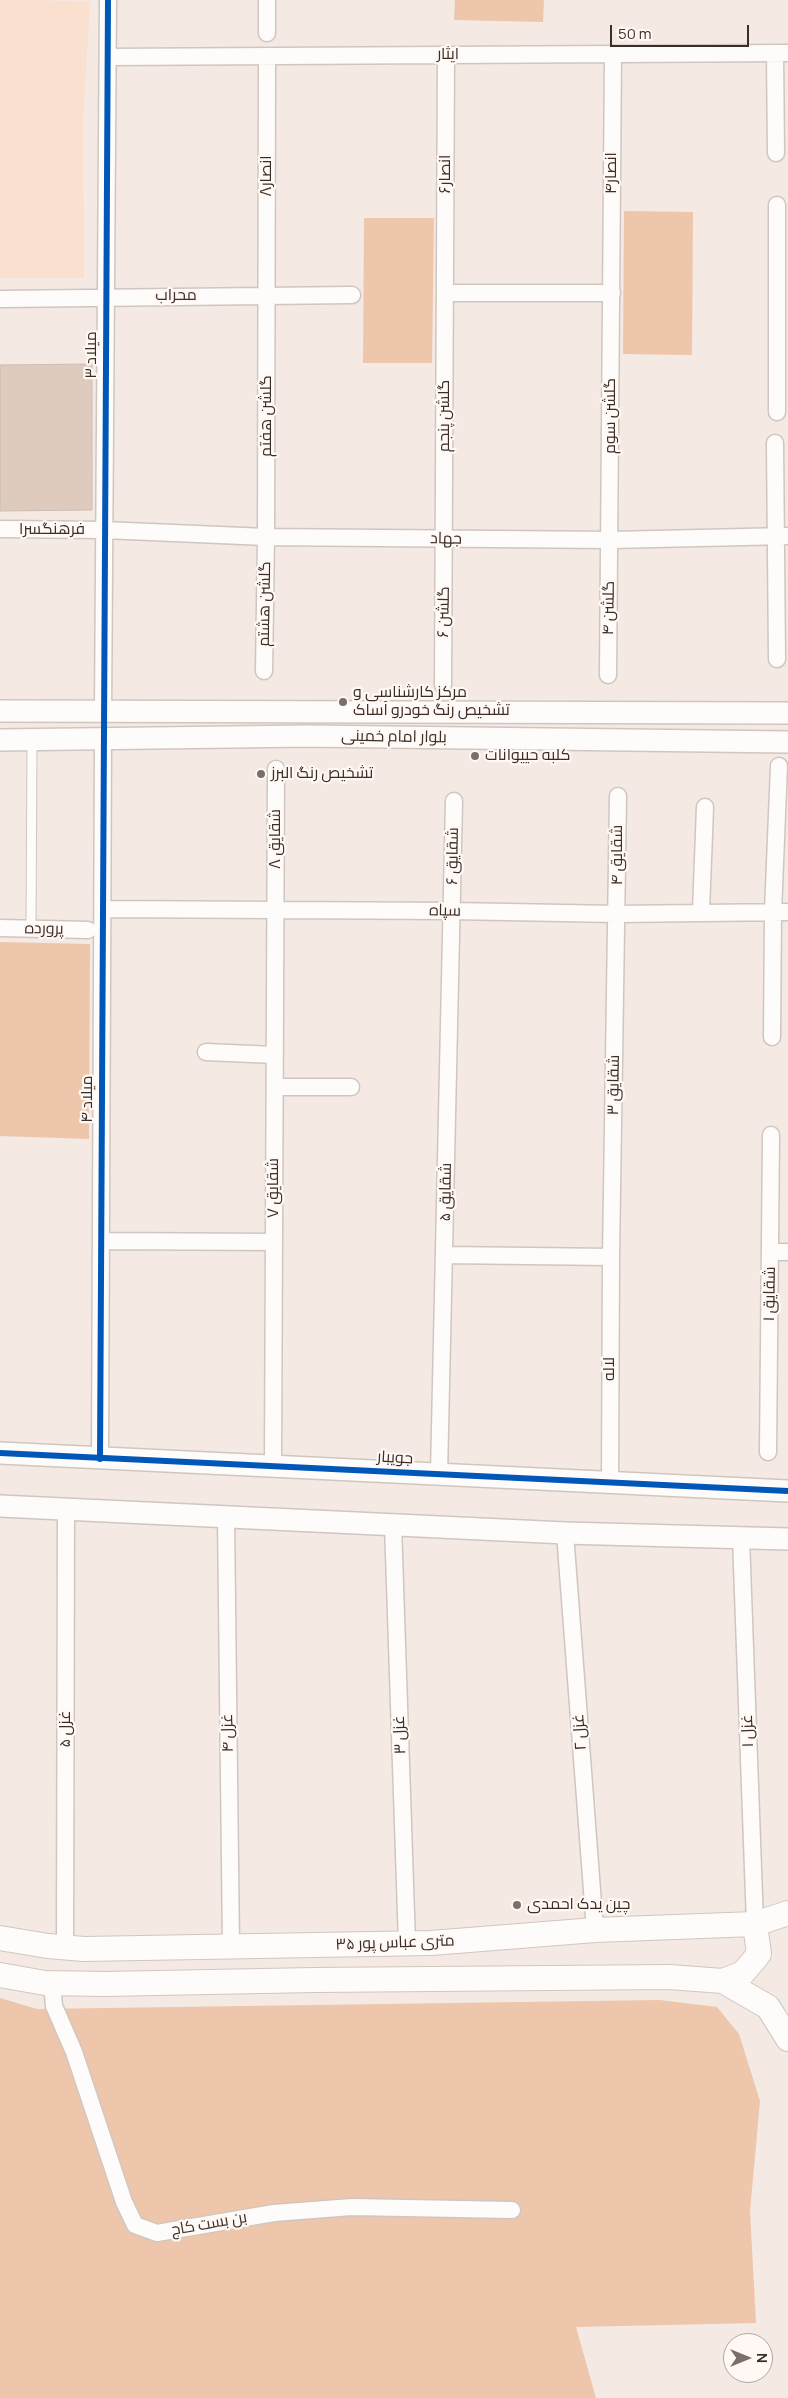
<!DOCTYPE html>
<html>
<head>
<meta charset="utf-8">
<style>
	body { margin:0 }
	#map { position:relative; width:788px; height:2398px; overflow:hidden; background:#f4e9e3; font-family:Manrope,sans-serif }
	canvas { display:block }
	.north { position:absolute; left:723px; top:2333px; width:50px; height:50px; box-sizing:border-box; background:#fff8f4; border:1px solid #b0a7a2; border-radius:50%; rotate:90deg; font-size:14px; font-weight:700; line-height:20px; text-align:center; color:#3a2e27 }
	.north::after { content:''; display:block; margin:auto; width:18px; height:22px; background:#7b6f69; clip-path:polygon(50% 0,100% 100%,50% 72%,0 100%) }
	.scale { position:absolute; left:610px; top:25px; width:139px; height:22px; box-sizing:border-box; border:2px solid #3a2e27; border-top:0; padding-left:6px; font-size:15px; line-height:18px; white-space:nowrap; color:#3a2e27; -webkit-text-stroke:4px #fff8f4; paint-order:stroke }
</style>
</head>
<body>
<div id="map">
<canvas width="788" height="2398"></canvas>
<div class="north">N</div>
<div class="scale">50 m</div>
</div>
<script>
const g = document.querySelector('canvas').getContext('2d');
g.lineJoin = 'round';
function fill(path, color) { g.fillStyle = color; g.fill(path, 'evenodd'); }
const toPath = rows => new Path2D(rows.map(r => 'M' + r).join(''));
function stroke(path, color, width, dash) { g.strokeStyle = color; g.lineWidth = width; g.lineCap = dash ? 'butt' : 'round'; g.setLineDash(dash || []); g.stroke(path); }
function drawText(font, color, halo, rows, align = 'center') {
  g.font = font + ' Manrope,Cairo,sans-serif'; g.lineWidth = 4.5; g.setLineDash([]); g.textBaseline = 'middle'; g.strokeStyle = halo; g.fillStyle = color; for (const [text, x, y, turn = 0] of rows) {
    g.save(); g.translate(x, y); g.rotate((+turn || 0) * Math.PI / 180); g.textAlign = isNaN(turn) ? turn : align; if (halo) g.strokeText(text, 0, 0); g.fillText(text, 0, 0); g.restore();
  }
}
const built = toPath([
	[0,0,90,1,83,123,84,278,0,278]
]);
const green = toPath([
	[455,0,544,0,543,22,454,20],
	[624,211,693,212,692,355,623,354],
	[364,218,434,218,432,363,363,363],
	[0,942,90,944,89,1139,0,1136],
	[0,1998,37,2009,660,2000,717,2007,739,2034,760,2101,750,2211,756,2323,576,2327,596,2398,0,2398]
]);
const building = toPath([
	[92,364,92,510,0,511,0,365,92,364]
]);
const service = toPath([
	[31,929,32,740]
]);
const minor = toPath([
	[267,0,267,33],
	[775,53,776,153],
	[108,57,788,53],
	[777,205,777,412],
	[445,293,612,293],
	[0,299,352,295],
	[775,443,777,659],
	[0,529,104,530,266,537,611,540,788,536],
	[264,671,266,537,267,56],
	[608,675,613,54],
	[443,685,446,55],
	[103,710,108,0],
	[103,909,452,911,617,914,788,912],
	[701,911,705,807],
	[0,928,88,930],
	[772,1037,773,912,779,766],
	[206,1052,275,1055],
	[275,1087,351,1087],
	[102,1241,274,1242],
	[771,1252,788,1252],
	[444,1255,611,1257],
	[768,1452,771,1135],
	[100,1459,103,740],
	[273,1466,276,769],
	[439,1474,454,801],
	[610,1482,611,1257,618,796],
	[226,1518,231,1947],
	[393,1525,407,1944],
	[565,1533,595,1930],
	[741,1538,755,1924],
	[65,1948,66,1510],
	[57,1983,53,1994,54,2006,74,2052,124,2202,135,2225,157,2233,274,2213,352,2207,512,2210]
]);
const tertiary = toPath([
	[0,711,788,713],
	[0,740,307,736,788,742],
	[0,1453,788,1491],
	[0,1506,565,1533,788,1539]
]);
const secondary = toPath([
	[0,1938,48,1946,84,1949,431,1943,595,1930,755,1924,788,1913],
	[0,1975,45,1983,105,1984,315,1980,669,1977,723,1981,743,1973,759,1954,755,1924],
	[723,1981,768,2007,788,2039]
]);
const cycleway = toPath([
	[0,1453,788,1491],
	[100,1459,108,0]
]);
const markers = [
	[343,702,5,"#7b6f69"],
	[475,756,5,"#7b6f69"],
	[261,774,5,"#7b6f69"],
	[517,1905,5,"#7b6f69"]
];
const streetNames = [
	["ایثار",448,55],
	["انصار۴",612,173,-90],
	["انصار۶",446,174,-90],
	["انصار۸",267,176,-90],
	["محراب",176,296],
	["میلاد ۳",92,355,-90],
	["گلشن هفتم",267,416,-90],
	["گلشن پنجم",445,416,-90],
	["گلشن سوم",611,416,-90],
	["فرهنگسرا",52,530],
	["جهاد",446,539,1],
	["گلشن هشتم",265,604,-89],
	["گلشن ۴",609,608,-89],
	["گلشن ۶",444,612,-89],
	["بلوار امام خمینی",394,737,1],
	["شقایق ۸",276,839,-90],
	["شقایق ۴",618,855,-90],
	["شقایق ۶",453,856,-89],
	["سپاه",445,911,1],
	["پرورده",44,929,1],
	["شقایق ۳",614,1085,-89],
	["میلاد ۴",88,1099,-90],
	["شقایق ۷",274,1188,-90],
	["شقایق ۵",446,1192,-89],
	["شقایق ۱",770,1294,-89],
	["لاله",610,1369,-90],
	["جویبار",395,1458,3],
	["غزل ۵",66,1729,-90],
	["غزل ۱",748,1731,-92],
	["غزل ۲",580,1732,-94],
	["غزل ۴",228,1733,-91],
	["غزل ۳",400,1735,-92],
	["۳۵ متری عباس پور",395,1943,-2],
	["بن بست کاج",209,2224,-10]
];
const poiNames = [
	["مرکز کارشناسی و",353,693],
	["تشخیص رنگ خودرو آساک",353,711],
	["کلبه حییوانات",485,756],
	["تشخیص رنگ البرز",271,774],
	["چین یدک احمدی",527,1905]
];
fill(built, '#fae0cf');
fill(green, '#eec6ab');
fill(building, '#dfcbbe');
stroke(building, '#c8beb7', 1);
stroke(service, '#d0c6bf', 11);
stroke(minor, '#d0c6bf', 19);
stroke(tertiary, '#d0c6bf', 24);
stroke(secondary, '#d0c6bf', 26);
stroke(service, '#fdfcfb', 9);
stroke(minor, '#fdfcfb', 16);
stroke(tertiary, '#fdfcfb', 21);
stroke(secondary, '#fdfcfb', 24);
stroke(cycleway, '#0057b8', 6);
for (const [x, y, r, color] of markers) { const dot = new Path2D(); dot.arc(x, y, r, 0, 2 * Math.PI); g.fillStyle = color; g.fill(dot); stroke(dot, '#fff8f4', 2); }
drawText('16px', '#3a2e27', '#fff8f4', streetNames);
drawText('16px', '#3a2e27', '#fff8f4', poiNames, 'left');
</script>
</body>
</html>
